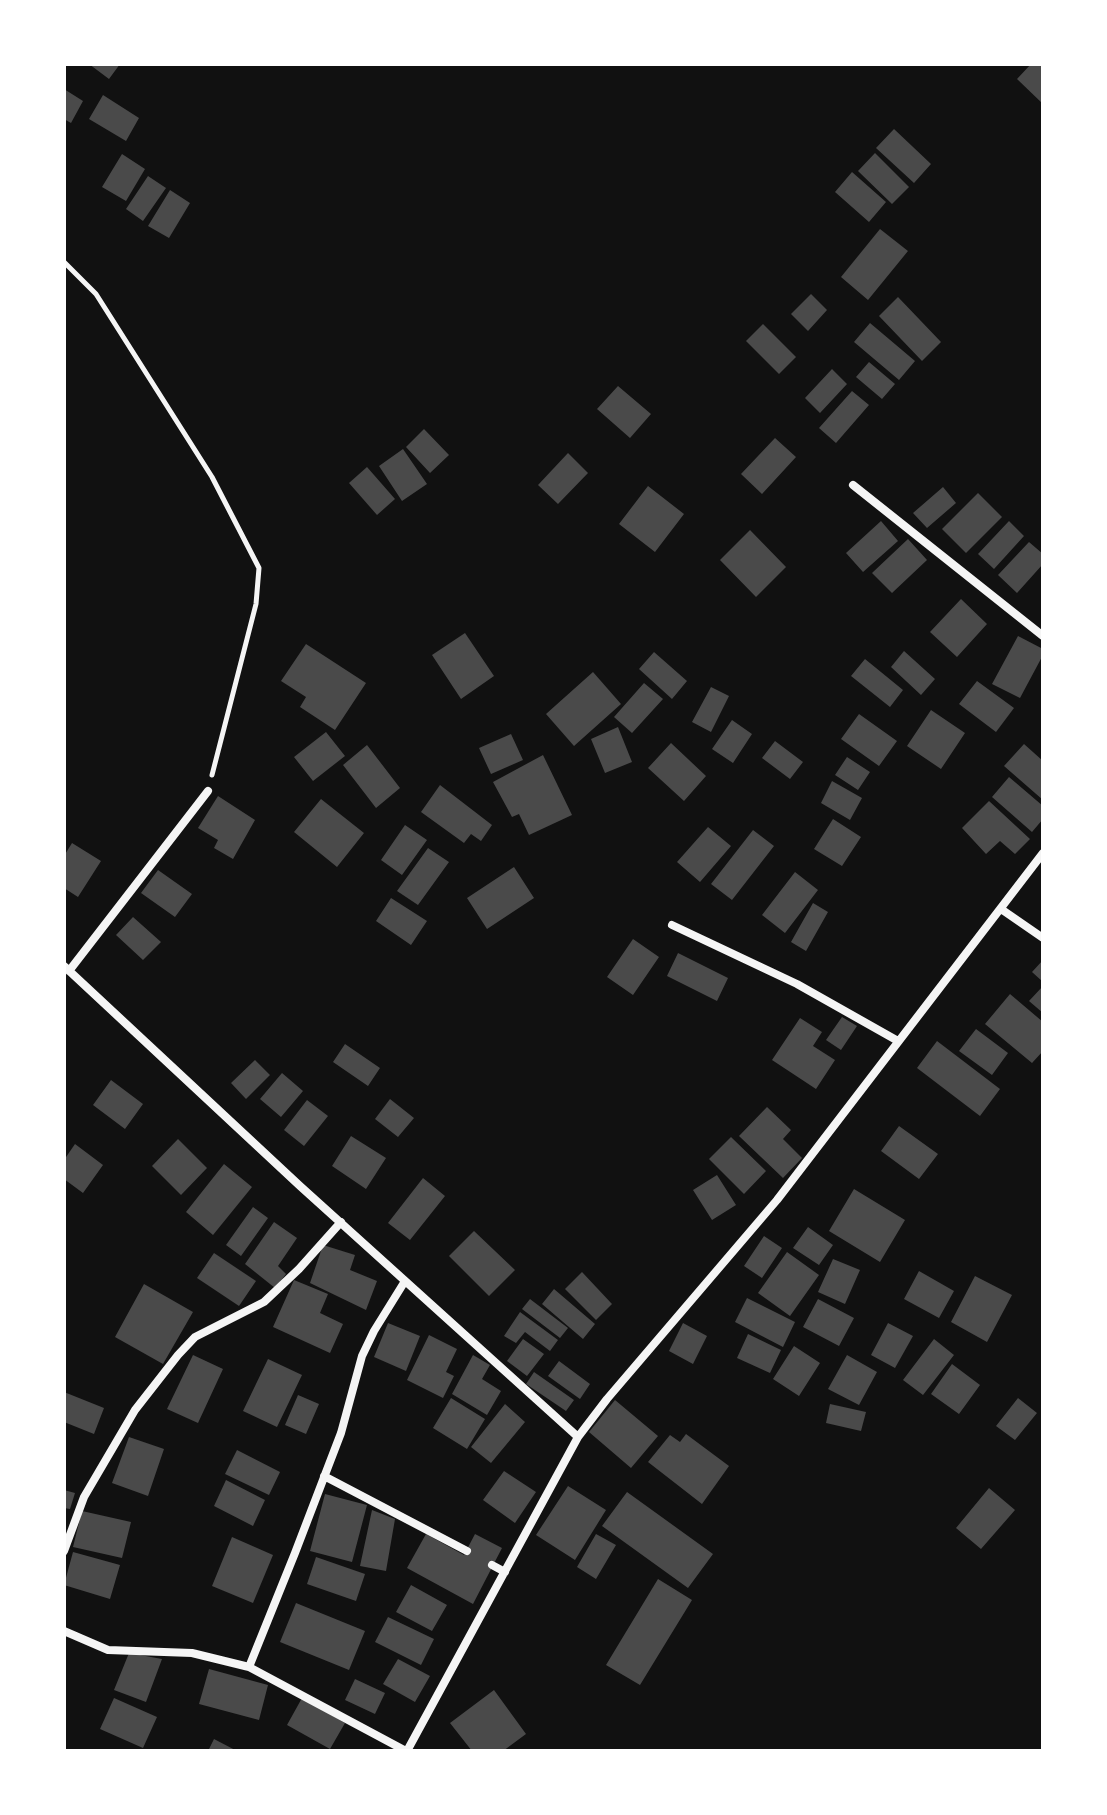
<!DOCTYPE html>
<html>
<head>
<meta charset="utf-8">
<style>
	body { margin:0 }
	#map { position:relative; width:1107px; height:1815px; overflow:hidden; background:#111; font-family:"Public Sans",sans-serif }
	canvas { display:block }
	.frame { position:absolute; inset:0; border:66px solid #fff; pointer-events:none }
</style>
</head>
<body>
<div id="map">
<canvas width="1107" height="1815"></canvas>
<div class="frame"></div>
</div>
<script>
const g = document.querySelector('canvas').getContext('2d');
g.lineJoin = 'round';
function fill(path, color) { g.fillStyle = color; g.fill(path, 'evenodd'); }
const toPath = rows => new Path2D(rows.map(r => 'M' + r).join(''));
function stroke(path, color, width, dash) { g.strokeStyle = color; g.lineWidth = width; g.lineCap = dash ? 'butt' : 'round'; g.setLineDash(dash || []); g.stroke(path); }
const building = toPath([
	[89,64,120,64,109,79],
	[1031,64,1043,64,1043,104,1017,79],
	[64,89,83,101,71,123,64,119],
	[103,95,139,118,126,141,89,119],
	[894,129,931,164,914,183,876,148],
	[875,153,909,187,892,204,858,171],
	[122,154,145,169,126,201,102,187],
	[852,172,886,202,869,222,835,192],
	[148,176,166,188,143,221,126,209],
	[170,190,190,203,169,238,148,226],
	[880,229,908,251,868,300,841,277],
	[811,294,827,310,808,331,791,314],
	[898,297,941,342,922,361,879,316],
	[870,323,915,361,899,380,854,342],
	[763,324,796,357,779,374,746,341],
	[869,362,895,384,882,399,856,377],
	[832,369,847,384,820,413,805,398],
	[618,386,651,414,630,438,597,409],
	[852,391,869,405,836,443,819,428],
	[424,429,449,455,430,473,406,447],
	[775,438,796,457,762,494,741,474],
	[403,449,427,484,402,501,379,466],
	[568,453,588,473,558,504,538,485],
	[367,467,395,499,377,515,349,483],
	[648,486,684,514,655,552,619,524],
	[943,487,956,503,927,528,913,513],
	[978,493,1002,517,966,553,942,529],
	[881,521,898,541,863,572,846,553],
	[1009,521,1024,536,994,569,978,554],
	[750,530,786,567,756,597,720,560],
	[908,539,927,560,892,593,872,573],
	[1029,542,1043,554,1043,564,1017,593,998,575],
	[961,599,987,624,957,657,930,632],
	[465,633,494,676,461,699,432,655],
	[1018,636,1043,649,1043,655,1020,698,992,684],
	[306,644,366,683,335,730,300,707,306,697,281,681],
	[904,651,935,679,921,695,891,667],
	[654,652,687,681,672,699,639,669],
	[865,659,903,690,890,707,851,676],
	[593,672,621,704,574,746,546,714],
	[977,681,1014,708,996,732,959,704],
	[644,683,663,699,632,733,614,717],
	[711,687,729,696,711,732,692,722],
	[931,710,965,733,941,769,907,746],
	[859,714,897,741,879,766,841,739],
	[732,720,752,734,733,763,712,749],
	[618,727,632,762,605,773,591,739],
	[326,732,345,756,313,781,294,757],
	[511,734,523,760,491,774,479,748],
	[775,741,803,762,790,779,762,758],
	[671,743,706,776,684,801,648,768],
	[1024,744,1043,761,1043,800,1004,766],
	[367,745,400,788,376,808,343,765],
	[543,755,572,815,529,835,519,814,512,817,493,782],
	[847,757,870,772,858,790,835,775],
	[1009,777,1043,806,1043,819,1032,832,992,797],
	[832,781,862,798,850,820,821,803],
	[440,785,492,825,481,841,471,834,464,843,421,812],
	[218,796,255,820,233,859,214,848,218,840,198,828],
	[321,799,364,833,337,867,294,832],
	[989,801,1030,839,1015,854,1000,841,986,854,962,828],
	[833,819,861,837,842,866,814,849],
	[405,825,427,840,402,875,381,860],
	[708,827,731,846,700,882,677,862],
	[753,830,774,846,732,900,711,884],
	[72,843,101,861,78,897,64,888,64,856],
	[428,848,449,862,418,905,397,891],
	[514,867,534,898,487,929,467,898],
	[158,870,192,894,175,917,141,893],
	[795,872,818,890,785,933,762,915],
	[391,898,427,921,411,945,376,921],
	[813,903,828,912,806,951,791,942],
	[133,917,161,942,143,960,116,935],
	[633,939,659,957,633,995,607,977],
	[678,953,728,978,717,1001,667,976],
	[1043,960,1043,982,1032,972],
	[1043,986,1043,1013,1029,1001],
	[1010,994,1043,1022,1043,1051,1032,1063,985,1024],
	[842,1017,857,1026,841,1050,826,1040],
	[800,1018,822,1032,813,1046,835,1060,816,1089,772,1060],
	[976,1029,1008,1053,992,1075,959,1051],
	[937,1041,1000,1089,980,1116,917,1068],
	[345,1044,380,1068,368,1086,333,1062],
	[255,1060,270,1075,246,1099,231,1083],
	[282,1073,303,1091,281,1117,260,1099],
	[111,1080,143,1104,125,1129,93,1105],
	[390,1099,414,1118,398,1137,375,1119],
	[307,1100,328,1116,304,1146,284,1130],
	[767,1107,791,1130,783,1139,802,1158,783,1178,739,1136],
	[899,1126,938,1154,919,1179,881,1151],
	[351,1136,386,1158,366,1189,332,1166],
	[731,1137,766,1171,744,1194,709,1159],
	[178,1139,207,1168,181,1195,152,1166],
	[75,1144,103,1165,83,1193,64,1179,64,1160],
	[224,1164,252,1187,213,1235,186,1212],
	[717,1175,736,1205,712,1220,693,1190],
	[423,1178,445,1196,410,1240,388,1223],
	[854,1189,905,1220,880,1262,829,1231],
	[253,1207,268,1218,241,1256,226,1245],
	[274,1222,297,1238,278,1266,286,1274,275,1288,245,1264],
	[808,1227,833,1245,819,1265,793,1248],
	[474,1231,515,1270,489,1296,449,1256],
	[764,1236,782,1248,762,1278,744,1266],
	[323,1245,355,1255,350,1270,377,1281,366,1310,310,1283],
	[787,1252,819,1275,790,1316,758,1293],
	[214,1253,256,1281,239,1306,197,1278],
	[833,1259,860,1270,845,1304,818,1292],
	[919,1271,954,1291,939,1318,904,1299],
	[582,1272,612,1304,596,1320,565,1289],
	[975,1276,1012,1295,987,1342,951,1322],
	[294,1280,328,1294,320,1313,343,1324,330,1353,273,1327],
	[144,1284,193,1312,163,1364,115,1337],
	[554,1289,595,1324,583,1339,542,1304],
	[747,1298,795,1322,783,1347,735,1322],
	[530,1299,568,1328,560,1338,522,1309],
	[818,1299,854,1318,839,1346,803,1327],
	[520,1312,558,1340,550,1351,525,1332,516,1343,504,1336],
	[388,1323,420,1336,406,1371,374,1357],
	[683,1323,707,1336,693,1364,669,1351],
	[888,1323,913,1336,895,1368,871,1355],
	[748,1334,781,1350,770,1373,737,1358],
	[429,1335,457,1349,446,1372,454,1376,443,1398,407,1380],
	[523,1339,544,1354,527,1376,507,1361],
	[934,1339,954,1355,923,1395,903,1380],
	[794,1346,820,1363,799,1396,773,1379],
	[193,1355,223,1369,198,1423,167,1409],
	[473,1355,490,1365,482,1379,501,1391,487,1415,452,1394],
	[847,1355,877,1372,859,1405,828,1389],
	[268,1359,302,1375,277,1427,243,1411],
	[559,1361,590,1384,580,1399,548,1376],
	[952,1364,980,1385,959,1414,931,1394],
	[534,1372,574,1400,566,1411,526,1384],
	[64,1392,104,1408,94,1434,64,1422],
	[298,1395,319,1404,306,1434,285,1425],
	[451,1398,485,1419,467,1449,433,1428],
	[1018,1398,1037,1413,1015,1440,996,1426],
	[615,1400,658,1436,631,1468,589,1432],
	[505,1404,525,1422,491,1463,471,1447],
	[830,1404,866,1412,861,1431,826,1423],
	[686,1434,729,1466,702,1504,648,1462,670,1435,680,1442],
	[129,1437,164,1449,148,1496,112,1483],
	[237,1450,280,1472,269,1495,225,1474],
	[504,1471,536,1492,515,1523,483,1500],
	[226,1480,265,1500,253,1526,214,1506],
	[568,1486,606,1510,575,1560,536,1535],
	[989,1488,1015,1510,981,1549,956,1528],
	[64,1490,75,1493,70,1509,64,1508],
	[627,1492,713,1554,688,1588,602,1526],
	[325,1494,367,1505,352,1562,310,1551],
	[372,1510,395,1519,386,1571,360,1566],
	[82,1511,131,1522,122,1558,73,1547],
	[426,1534,464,1555,475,1534,502,1548,473,1604,407,1568],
	[596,1534,616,1545,596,1579,577,1567],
	[232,1537,273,1555,253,1603,212,1586],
	[73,1552,120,1565,110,1599,64,1585],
	[316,1557,365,1574,356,1601,307,1584],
	[658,1579,692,1600,640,1685,606,1665],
	[411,1585,447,1605,432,1631,396,1612],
	[296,1603,365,1631,349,1670,280,1642],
	[388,1617,434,1639,421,1665,375,1642],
	[129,1653,162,1659,146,1702,114,1690],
	[398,1659,430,1676,415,1702,383,1684],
	[209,1669,268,1685,259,1720,199,1704],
	[355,1679,385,1693,375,1714,345,1700],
	[494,1690,526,1734,503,1751,472,1751,450,1723],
	[114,1698,157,1717,143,1748,100,1729],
	[302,1698,345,1723,330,1749,287,1725],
	[214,1739,237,1751,208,1751]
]);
const path = toPath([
	[64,262,96,294,212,477,259,568,256,604,212,775]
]);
const minor = toPath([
	[853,485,1043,636],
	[1001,909,1043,938],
	[672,925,797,984,898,1041],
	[64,966,300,1186,578,1437],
	[69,971,208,791],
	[324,1476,467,1551],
	[64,1551,84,1497,135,1410,178,1355,195,1337,264,1302,299,1269,341,1222],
	[492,1565,505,1572],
	[64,1631,108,1650,192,1653,249,1667,406,1751],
	[249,1667,295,1553,341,1433,362,1356,374,1331,405,1281],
	[407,1751,578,1437,607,1399,777,1200,1043,853]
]);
fill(building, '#4a4a4a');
stroke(path, '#f5f5f5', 5);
stroke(minor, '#f5f5f5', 8);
</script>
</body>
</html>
